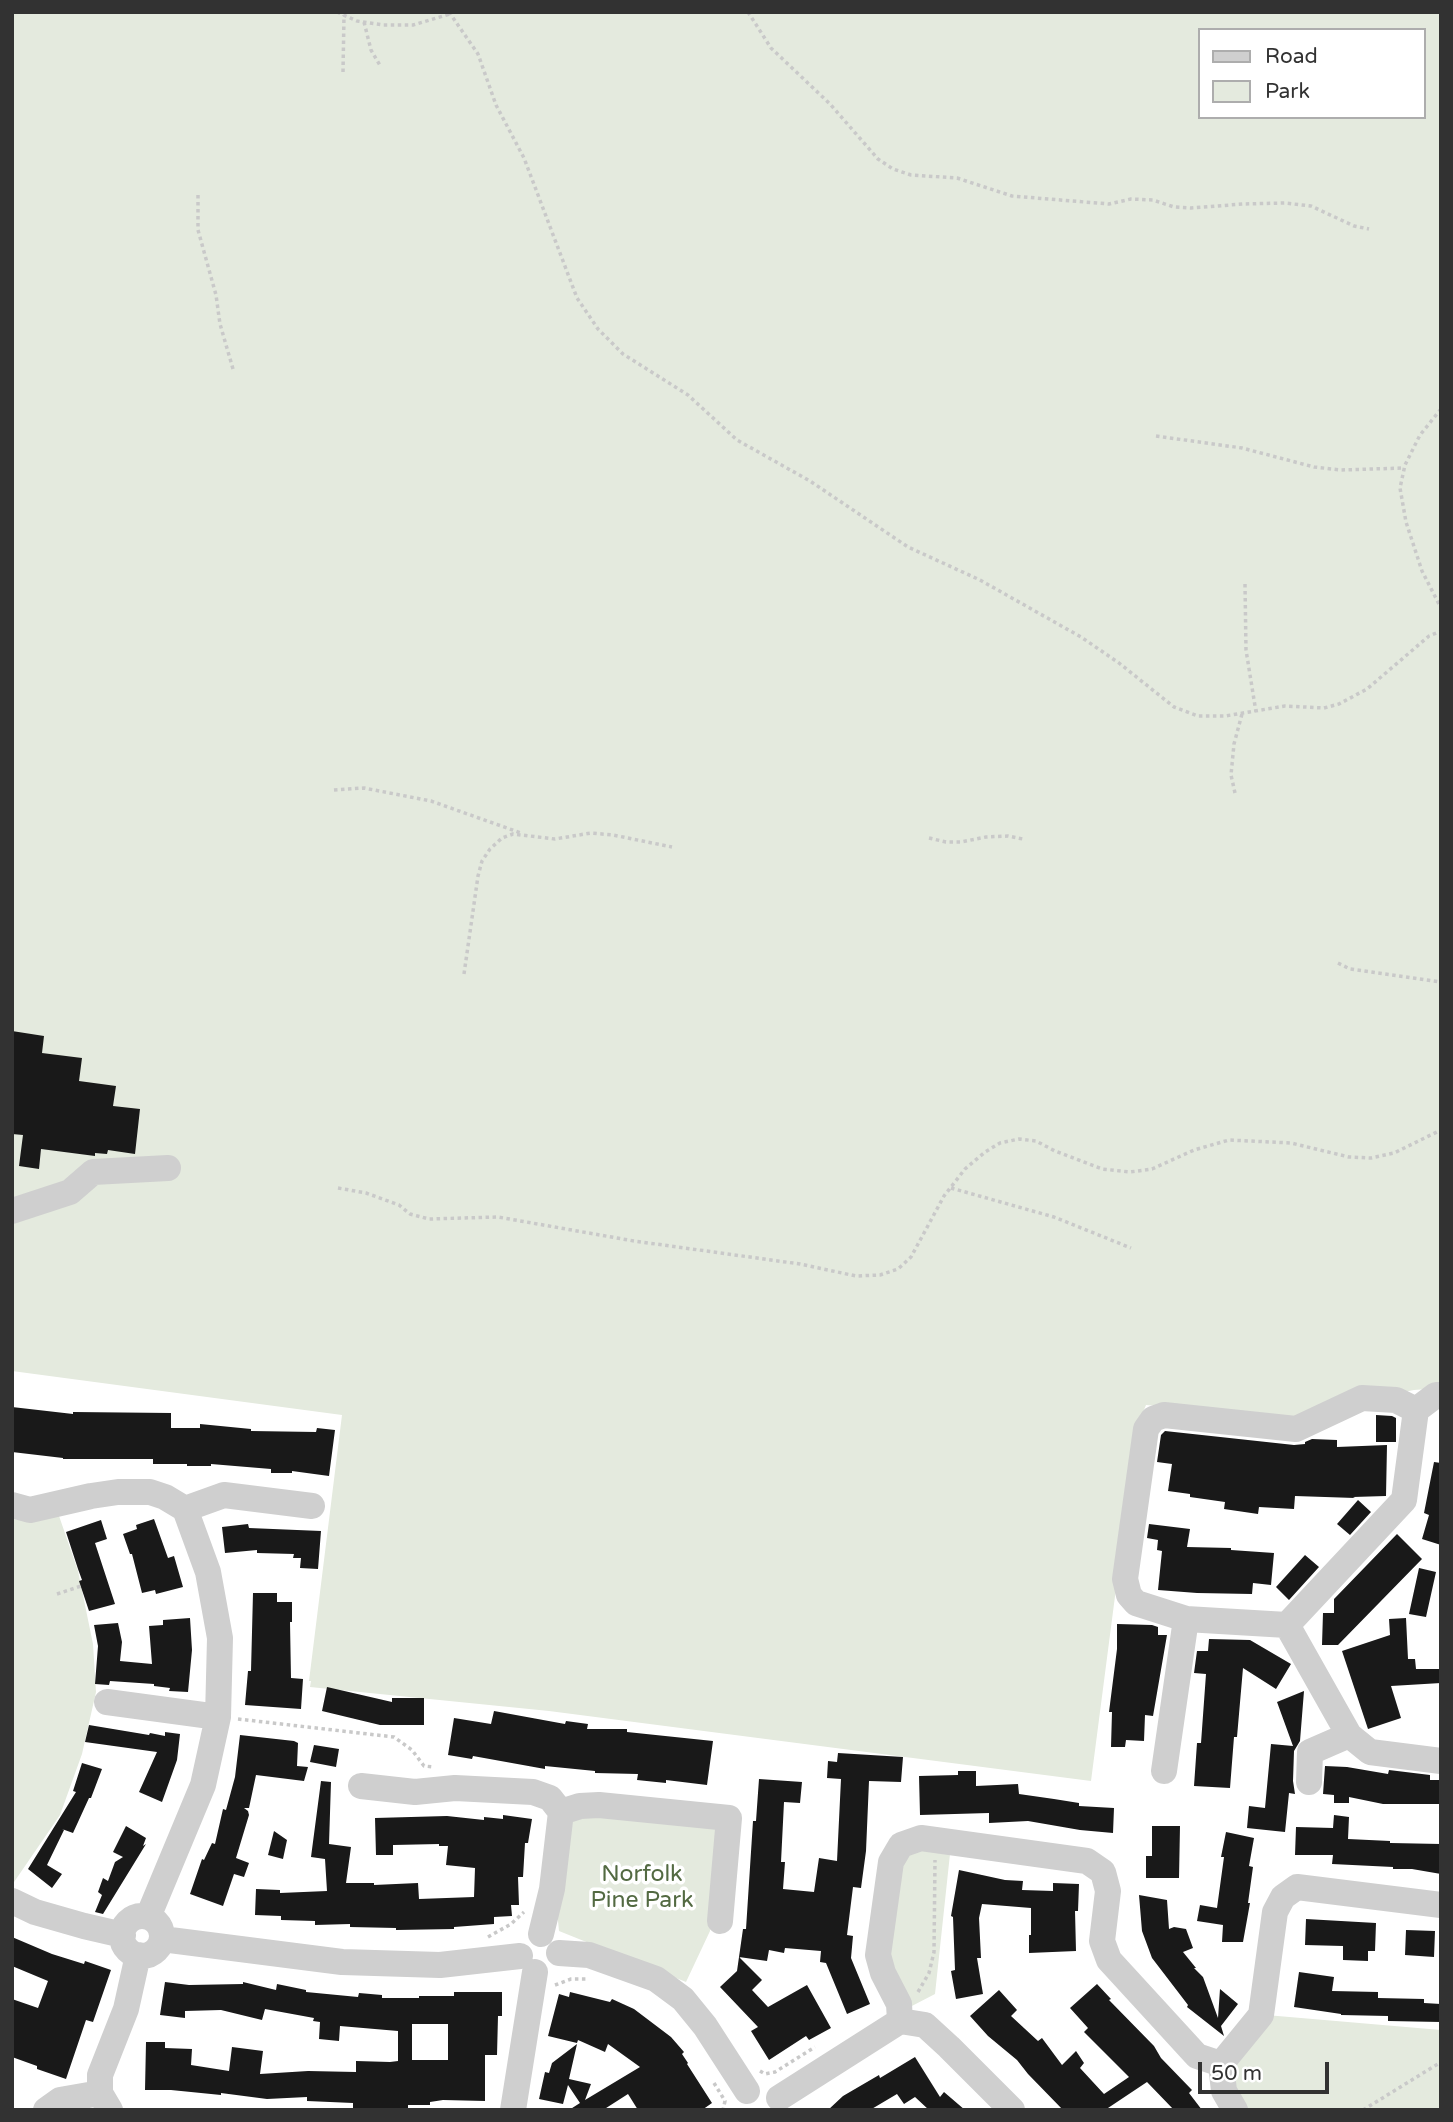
<!DOCTYPE html>
<html>
<head>
<meta charset="utf-8">
<style>
	body { margin:0 }
	#map { position:relative; width:1453px; height:2122px; overflow:hidden; background:#fff; font-family:"Varela Round",sans-serif }
	canvas { display:block }
	.frame { position:absolute; inset:0; border:14px solid #323232; pointer-events:none }
	.legend { position:absolute; left:1198px; top:28px; width:228px; height:91px; box-sizing:border-box; background:#fff; border:2px solid #adadad; margin:0; padding:9px 12px; list-style:none; font-size:21px; color:#323232 }
	.legend li { display:flex; align-items:center; gap:14px; height:35px }
	.legend b { width:35px; border:2px solid #adadad }
	.scale { position:absolute; left:1198px; top:2062px; width:131px; height:32px; box-sizing:border-box; border:4px solid #323232; border-top:0; padding-left:9px; font-size:21px; line-height:24px; white-space:nowrap; color:#323232; -webkit-text-stroke:5px #fff; paint-order:stroke }
</style>
</head>
<body>
<div id="map">
<canvas width="1453" height="2122"></canvas>
<div class="frame"></div>
<ul class="legend">
<li><b style="height:9px;background:#cfcfcf"></b>Road</li>
<li><b style="height:19px;background:#e4eade"></b>Park</li>
</ul>
<div class="scale">50 m</div>
</div>
<script>
const g = document.querySelector('canvas').getContext('2d');
g.lineJoin = 'round';
function fill(path, color) { g.fillStyle = color; g.fill(path, 'evenodd'); }
const toPath = rows => new Path2D(rows.map(r => 'M' + r).join(''));
function stroke(path, color, width, dash) { g.strokeStyle = color; g.lineWidth = width; g.lineCap = dash ? 'butt' : 'round'; g.setLineDash(dash || []); g.stroke(path); }
function drawText(font, color, halo, rows, align = 'center') {
  g.font = font + ' "Varela Round",sans-serif'; g.lineWidth = 7; g.setLineDash([]); g.textBaseline = 'middle'; g.strokeStyle = halo; g.fillStyle = color; for (const [text, x, y, turn = 0] of rows) {
    g.save(); g.translate(x, y); g.rotate((+turn || 0) * Math.PI / 180); g.textAlign = isNaN(turn) ? turn : align; if (halo) g.strokeText(text, 0, 0); g.fillText(text, 0, 0); g.restore();
  }
}
const green = toPath([
	[12,12,1441,12,1441,1388,1414,1390,1323,1408,1305,1418,1146,1405,1137,1427,1091,1781,549,1711,310,1687,311,1681,309,1681,342,1415,12,1371],
	[1199,30,1423,30,1423,117,1199,117],
	[58,1513,78,1571,93,1644,96,1692,82,1754,60,1815,12,1885,12,1519,38,1521],
	[575,1815,716,1828,710,1931,686,1982,559,1931,556,1900,565,1824],
	[923,1850,950,1854,935,1994,908,2008,886,1966,904,1857],
	[1266,2015,1441,2030,1441,2110,1241,2110,1226,2086,1238,2050]
]);
const building = toPath([
	[12,1031,44,1036,42,1053,82,1058,79,1081,116,1086,113,1106,140,1109,135,1154,108,1150,107,1154,95,1153,95,1156,41,1149,39,1169,19,1166,23,1135,12,1134],
	[12,1407,73,1414,73,1412,171,1413,171,1428,200,1428,200,1424,251,1429,251,1431,316,1432,317,1428,335,1430,329,1476,292,1471,292,1473,271,1473,271,1469,211,1464,211,1466,187,1466,187,1464,153,1464,153,1459,63,1459,63,1458,12,1452],
	[1376,1415,1392,1416,1396,1418,1396,1442,1376,1442],
	[1165,1431,1294,1445,1305,1444,1305,1442,1312,1439,1337,1440,1337,1447,1387,1445,1386,1496,1353,1497,1355,1498,1295,1496,1294,1509,1259,1507,1258,1514,1224,1509,1225,1502,1190,1497,1190,1494,1168,1491,1172,1464,1157,1462,1161,1435],
	[1434,1462,1441,1463,1441,1545,1422,1539,1429,1515,1424,1513],
	[1358,1500,1371,1512,1350,1535,1337,1524],
	[154,1519,168,1558,174,1556,183,1587,156,1594,155,1590,142,1593,132,1554,130,1554,123,1534,137,1529,136,1525],
	[101,1520,107,1539,95,1543,115,1604,89,1611,79,1581,82,1580,78,1569,66,1532],
	[248,1524,249,1528,321,1531,318,1569,300,1568,301,1558,293,1558,294,1554,257,1553,257,1550,225,1553,222,1527],
	[1149,1524,1190,1529,1187,1547,1231,1548,1231,1550,1274,1553,1271,1585,1253,1583,1252,1594,1197,1593,1158,1590,1162,1551,1157,1550,1158,1540,1147,1538],
	[1397,1534,1422,1559,1338,1645,1322,1645,1323,1613,1334,1613,1334,1599],
	[1305,1555,1319,1567,1289,1600,1276,1587],
	[1419,1568,1436,1572,1426,1617,1409,1614],
	[253,1593,277,1593,277,1602,292,1602,292,1622,290,1622,291,1678,303,1679,301,1709,245,1705,248,1671,251,1671],
	[190,1618,192,1650,188,1692,169,1691,170,1688,154,1686,154,1684,110,1681,109,1685,95,1684,98,1646,94,1625,118,1623,122,1642,120,1661,152,1664,149,1626,163,1625,163,1620],
	[1406,1618,1408,1659,1415,1659,1416,1669,1441,1669,1441,1683,1391,1686,1401,1718,1368,1729,1342,1651,1390,1635,1389,1619],
	[1117,1624,1152,1625,1158,1627,1158,1635,1167,1635,1153,1716,1145,1715,1144,1741,1126,1740,1125,1747,1111,1747,1112,1712,1109,1712,1117,1649],
	[1209,1639,1250,1640,1291,1664,1276,1689,1243,1668,1237,1737,1234,1737,1230,1788,1194,1786,1197,1743,1201,1743,1206,1674,1194,1673,1197,1651,1208,1651],
	[327,1687,392,1702,392,1698,424,1698,424,1725,380,1725,322,1711],
	[1304,1691,1300,1741,1294,1751,1293,1781,1295,1794,1289,1793,1285,1832,1247,1828,1249,1806,1265,1808,1271,1744,1293,1746,1277,1702],
	[494,1711,565,1724,566,1721,588,1724,587,1729,627,1729,627,1732,713,1741,707,1785,666,1780,666,1783,637,1780,638,1774,595,1773,595,1771,545,1766,545,1769,473,1756,472,1759,448,1755,454,1718,491,1724],
	[89,1725,149,1735,150,1733,165,1736,165,1732,180,1734,177,1760,162,1802,139,1792,157,1752,85,1742],
	[240,1735,294,1741,298,1743,297,1766,308,1767,304,1781,256,1775,249,1808,244,1808,248,1811,249,1815,236,1858,249,1863,244,1877,234,1874,223,1906,190,1894,202,1859,204,1860,212,1843,215,1844,223,1809,226,1810,235,1777],
	[314,1745,339,1749,336,1767,310,1762],
	[838,1753,903,1757,901,1782,869,1781,866,1851,861,1888,853,1887,847,1935,853,1936,851,1958,870,2004,847,2014,826,1963,820,1962,821,1951,785,1948,784,1953,769,1950,767,1961,739,1957,762,1980,752,1990,768,2007,807,1985,831,2028,809,2040,806,2036,769,2060,751,2031,758,2027,720,1987,737,1971,743,1929,746,1929,753,1821,756,1821,759,1779,802,1782,800,1803,784,1802,781,1862,785,1862,783,1889,814,1892,819,1858,837,1861,841,1779,827,1778,828,1761,837,1762],
	[82,1763,102,1769,91,1798,89,1798,73,1833,62,1829,64,1830,47,1865,62,1874,52,1888,28,1869,76,1792,73,1791],
	[1325,1766,1347,1767,1388,1774,1389,1770,1430,1775,1430,1780,1441,1780,1440,1804,1383,1804,1349,1797,1349,1803,1334,1803,1334,1795,1323,1794],
	[958,1771,976,1771,976,1786,1018,1784,1019,1794,1054,1799,1079,1803,1079,1806,1114,1808,1113,1833,1080,1830,1028,1821,989,1823,989,1813,920,1815,919,1776,958,1775],
	[321,1781,331,1782,329,1844,351,1847,346,1883,374,1883,374,1885,418,1883,419,1899,474,1897,475,1868,446,1865,448,1846,439,1846,439,1844,393,1845,393,1855,376,1855,375,1818,447,1816,484,1820,484,1817,503,1819,503,1815,532,1819,528,1843,525,1843,523,1877,518,1877,519,1905,511,1905,512,1916,494,1917,494,1924,454,1927,454,1929,396,1930,396,1928,350,1927,350,1924,315,1925,315,1921,281,1920,281,1916,255,1915,256,1889,280,1890,280,1893,327,1891,325,1859,311,1857],
	[1334,1815,1349,1817,1348,1839,1390,1841,1390,1843,1441,1844,1441,1874,1412,1869,1393,1869,1393,1867,1332,1864,1333,1855,1295,1855,1296,1827,1333,1828],
	[126,1826,146,1838,143,1846,146,1844,103,1914,95,1912,102,1895,98,1892,103,1878,108,1881,115,1862,123,1857,113,1852],
	[1152,1826,1180,1826,1179,1878,1146,1878,1146,1856,1152,1856],
	[274,1831,287,1840,283,1859,268,1855],
	[1226,1832,1254,1838,1249,1866,1253,1867,1248,1903,1250,1903,1243,1942,1222,1942,1223,1925,1197,1921,1200,1905,1217,1908,1224,1857,1221,1857],
	[959,1870,1005,1880,1023,1881,1022,1890,1053,1891,1053,1883,1079,1884,1078,1911,1075,1911,1076,1951,1029,1953,1029,1935,1031,1935,1031,1908,982,1904,979,1918,981,1958,977,1958,983,1994,956,1999,951,1971,955,1970,953,1917,951,1916],
	[1139,1895,1167,1900,1169,1929,1174,1927,1186,1929,1193,1948,1183,1952,1196,1968,1194,1968,1203,1977,1218,2018,1220,1989,1238,2004,1221,2026,1224,2036,1187,2007,1188,2005,1152,1958,1142,1931],
	[1306,1919,1376,1923,1375,1951,1368,1951,1368,1961,1343,1960,1343,1946,1305,1945],
	[1406,1930,1435,1931,1434,1957,1405,1955],
	[12,1937,52,1954,84,1964,85,1961,111,1970,93,2022,86,2020,66,2079,37,2069,37,2066,12,2057,12,1999,38,2008,48,1981,12,1966],
	[1299,1972,1334,1977,1332,1991,1378,1992,1378,1998,1424,1999,1424,2003,1441,2004,1441,2022,1388,2021,1388,2016,1341,2015,1341,2014,1294,2007],
	[165,1982,189,1985,243,1984,243,1982,276,1990,277,1984,306,1990,306,1992,358,1997,359,1993,382,1995,382,1998,419,1998,419,1996,454,1996,454,1992,502,1992,502,2016,498,2016,497,2055,485,2055,485,2101,443,2100,430,2102,430,2105,408,2105,408,2110,396,2110,353,2108,353,2103,307,2101,307,2097,267,2099,221,2093,221,2095,171,2090,145,2090,146,2042,165,2042,165,2048,192,2049,191,2065,229,2071,232,2047,263,2051,260,2074,308,2071,356,2072,356,2061,390,2062,398,2061,398,2031,340,2026,339,2041,319,2039,320,2022,313,2021,314,2018,265,2009,262,2020,221,2010,185,2011,185,2018,160,2015],
	[412,2024,448,2024,448,2060,412,2060],
	[1097,1984,1111,1999,1109,2000,1154,2046,1161,2058,1192,2090,1189,2093,1202,2110,1174,2110,1147,2082,1105,2110,1063,2110,1028,2074,1017,2060,988,2036,970,2016,999,1990,1017,2010,1011,2016,1038,2041,1042,2038,1062,2065,1076,2051,1084,2063,1080,2068,1104,2094,1129,2077,1084,2032,1088,2028,1070,2008],
	[570,1992,610,2002,612,1999,634,2009,671,2037,684,2052,682,2054,688,2063,687,2064,712,2103,702,2110,638,2110,628,2094,603,2110,569,2110,580,2103,568,2085,563,2104,539,2099,545,2072,549,2073,552,2063,577,2044,569,2079,591,2084,585,2100,640,2067,608,2044,605,2052,578,2040,577,2043,548,2036,559,1994,569,1997],
	[915,2057,940,2097,944,2092,965,2110,929,2110,915,2097,904,2104,897,2094,870,2110,828,2110,843,2096,879,2075,880,2078]
]);
const path = toPath([
	[337,12,357,21,383,25,413,25,450,14],
	[449,12,478,54,496,105,524,158,577,298,598,329,623,354,688,395,737,440,810,481,908,547,980,580,1081,637,1119,663,1174,707,1198,716,1225,716,1285,706,1324,708,1339,704,1367,689,1429,636,1441,631],
	[748,12,771,48,830,104,878,159,893,169,911,175,957,178,1012,196,1109,204,1131,199,1153,200,1174,207,1191,208,1243,204,1285,203,1311,206,1354,226,1369,229],
	[364,22,371,50,381,67],
	[343,72,344,15],
	[198,195,198,230,216,295,220,324,233,369],
	[1441,409,1420,435,1405,465,1400,488,1406,522,1422,571,1441,608],
	[1156,436,1242,448,1314,467,1341,470,1404,468],
	[1245,584,1246,650,1256,712],
	[334,790,364,788,431,801,521,833],
	[1235,793,1231,775,1234,744,1242,714],
	[929,838,946,842,961,842,986,837,1008,836,1023,839],
	[1338,963,1350,969,1441,982],
	[464,974,478,876,482,861,490,849,502,838,513,834,555,839,591,833,613,835,672,847],
	[338,1188,366,1193,399,1205,410,1214,429,1219,498,1217,634,1241,800,1264,856,1276,880,1275,898,1269,911,1257,944,1196,965,1169,985,1152,1000,1143,1019,1139,1036,1141,1055,1151,1102,1169,1130,1172,1152,1169,1194,1150,1229,1140,1291,1143,1349,1157,1371,1158,1394,1153,1441,1130],
	[951,1188,1054,1217,1131,1248],
	[57,1594,81,1586],
	[238,1719,394,1737,412,1750,424,1766,434,1767],
	[488,1937,511,1924,524,1912],
	[555,1985,571,1979,588,1979],
	[918,1992,929,1973,934,1952,935,1860],
	[760,2071,765,2074,775,2072,815,2047],
	[714,2083,725,2101,723,2110],
	[1363,2110,1441,2062]
]);
const minor = toPath([
	[12,1211,70,1192,93,1172,168,1168],
	[1441,1395,1436,1395,1416,1410,1404,1500,1287,1625,1349,1735,1370,1752,1441,1761],
	[12,1505,30,1510,91,1496,118,1492,150,1492,165,1497,185,1509,208,1572,220,1638,218,1717,203,1785,148,1917],
	[185,1509,224,1495,312,1506],
	[1287,1625,1186,1619,1136,1603,1129,1595,1125,1579,1146,1429,1153,1419,1164,1415,1296,1429,1362,1398,1396,1400,1416,1410],
	[107,1702,218,1717],
	[1164,1771,1186,1619],
	[1309,1782,1310,1752,1349,1735],
	[361,1786,415,1792,455,1788,533,1792,550,1798,561,1812,552,1889,541,1934],
	[561,1812,580,1806,599,1805,729,1818,720,1921],
	[12,1901,35,1912,84,1926,123,1935],
	'122 1936a20 20 0 1 1 40 0a20 20 0 1 1-40 0Z',
	[162,1939,342,1962,440,1965,520,1956],
	[559,1953,589,1955,656,1979,683,1999,705,2026,747,2091],
	[900,2021,899,2004,883,1973,878,1955,891,1862,901,1845,921,1838,1087,1861,1103,1872,1108,1891,1102,1941,1109,1960,1197,2056,1221,2064],
	[779,2098,900,2021,925,2025,949,2047,1012,2110],
	[46,2110,60,2100,100,2093],
	[110,2110,100,2093,100,2075,126,2009,138,1955],
	[513,2110,535,1972],
	[1235,2110,1224,2091,1221,2064,1261,2015,1275,1912,1283,1897,1297,1887,1441,1905]
]);
const parkNames = [
	["Norfolk",642,1875],
	["Pine Park",642,1901]
];
fill(green, '#e4eade');
fill(building, '#191919');
stroke(path, '#c9c9c9', 3.5, [3.5, 3.5]);
stroke(minor, '#cfcfcf', 26);
drawText('23px', '#536a42', '#fff', parkNames);
</script>
</body>
</html>
